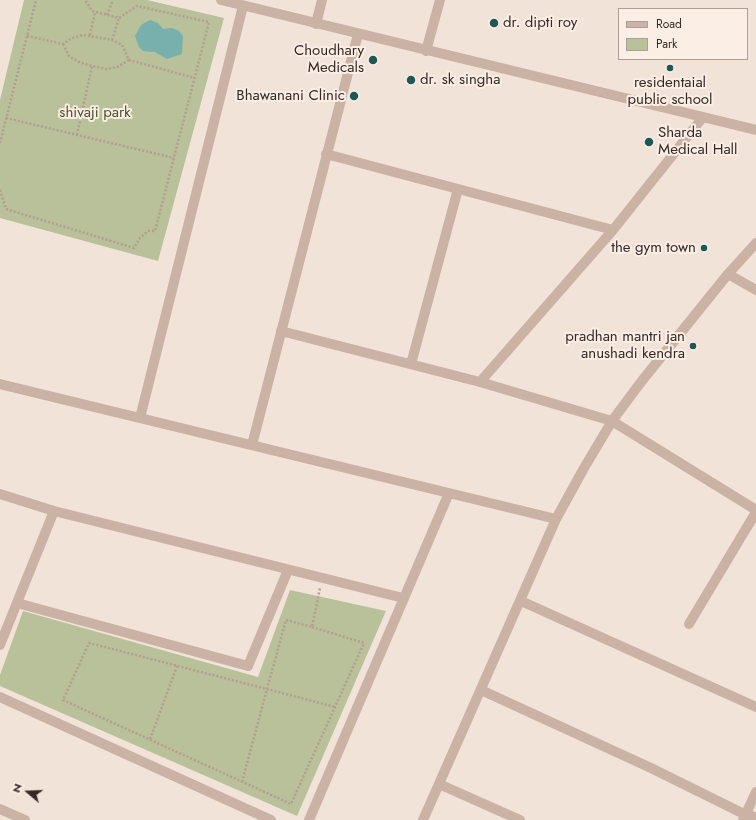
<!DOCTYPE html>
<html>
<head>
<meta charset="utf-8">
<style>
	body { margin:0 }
	#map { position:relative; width:756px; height:820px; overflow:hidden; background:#f2e3d9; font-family:Jost,sans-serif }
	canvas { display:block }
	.legend { position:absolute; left:618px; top:8px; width:130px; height:52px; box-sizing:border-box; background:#faeee5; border:1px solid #ac9f99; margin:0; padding:5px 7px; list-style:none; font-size:12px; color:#362926 }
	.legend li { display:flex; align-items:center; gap:8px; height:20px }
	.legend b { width:20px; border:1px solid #ac9f99 }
	.north { position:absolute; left:8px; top:772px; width:40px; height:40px; -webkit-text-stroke:3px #faeee5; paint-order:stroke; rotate:289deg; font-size:11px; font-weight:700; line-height:16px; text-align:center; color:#362926 }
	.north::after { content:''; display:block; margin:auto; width:14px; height:18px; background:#362926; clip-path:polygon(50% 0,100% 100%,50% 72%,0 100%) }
</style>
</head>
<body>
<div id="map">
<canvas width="756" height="820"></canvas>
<ul class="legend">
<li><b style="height:5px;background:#cab2a5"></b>Road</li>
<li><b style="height:11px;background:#b8c199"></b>Park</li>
</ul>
<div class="north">N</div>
</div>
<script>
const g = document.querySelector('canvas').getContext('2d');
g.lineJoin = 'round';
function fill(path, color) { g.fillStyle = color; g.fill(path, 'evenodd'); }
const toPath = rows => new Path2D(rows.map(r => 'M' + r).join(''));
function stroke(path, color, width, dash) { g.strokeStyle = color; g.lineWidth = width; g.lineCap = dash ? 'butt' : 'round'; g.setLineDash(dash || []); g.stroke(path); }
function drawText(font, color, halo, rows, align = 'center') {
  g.font = font + ' Jost,sans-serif'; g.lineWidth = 4; g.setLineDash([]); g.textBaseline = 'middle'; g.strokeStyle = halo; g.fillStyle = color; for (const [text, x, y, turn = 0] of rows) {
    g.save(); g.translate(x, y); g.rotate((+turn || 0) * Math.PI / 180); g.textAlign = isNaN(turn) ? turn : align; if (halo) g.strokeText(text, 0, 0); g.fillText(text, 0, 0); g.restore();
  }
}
const green = toPath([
	[24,0,147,0,224,18,158,261,0,218,0,100],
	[290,590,386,611,297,816,0,686,0,675,23,611,258,677]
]);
const water = toPath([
	[150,20,158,23,163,29,172,28,179,31,183,36,182,54,167,59,155,52,143,51,139,47,135,36,141,25]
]);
const path = toPath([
	[107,15,113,0],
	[90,35,95,12],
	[27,36,63,44,72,38,83,35,112,40,122,45,129,60,195,78],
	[112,40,119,18],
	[63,44,69,56,79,62,92,66,107,69,117,67,129,60],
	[6,118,174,158],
	[77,135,92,66],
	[0,143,36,0],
	[0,190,6,209,134,248,140,238,148,231,155,231,209,22,137,6,119,18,92,11,85,0],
	[312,627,364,643,291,804,63,700,89,643,267,689,286,620,312,627,320,588],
	[150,739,177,666],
	[242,782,267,689,335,707]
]);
const minor = toPath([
	[221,0,756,130],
	[316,24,322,0],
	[426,51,440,0],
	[326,154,613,230],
	[728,274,756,290],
	[281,331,480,382,612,421,756,510],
	[411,364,458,189],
	[480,382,613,230,703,117],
	[0,384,556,519],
	[140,418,243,6],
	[252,445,358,34],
	[0,494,54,511,403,598],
	[521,601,756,707],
	[17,603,248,666,288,570],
	[689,624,756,512],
	[0,645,54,511],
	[481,690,651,768,746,815,756,817],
	[0,697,271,820],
	[439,784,520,820],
	[0,809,25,820],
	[309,820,449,493],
	[423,820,556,519,584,468,612,421,641,382,728,274,756,243],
	[743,820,756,792]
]);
const markers = [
	[494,23,5,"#1b5856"],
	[373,60,5,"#1b5856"],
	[670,68,4,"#1b5856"],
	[411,80,5,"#1b5856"],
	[354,96,5,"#1b5856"],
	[649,142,5,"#1b5856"],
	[704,248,4,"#1b5856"],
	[693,346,4,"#1b5856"]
];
const poiNames = [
	["dr. dipti roy",503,23,"left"],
	["Choudhary",364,51],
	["Medicals",364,68],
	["dr. sk singha",420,80,"left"],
	["residentaial",670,83,"center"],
	["public school",670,100,"center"],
	["Bhawanani Clinic",345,96],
	["Sharda",658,133,"left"],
	["Medical Hall",658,150,"left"],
	["the gym town",696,248],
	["pradhan mantri jan",685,337],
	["anushadi kendra",685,354]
];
const parkNames = [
	["shivaji park",95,113]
];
fill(green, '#b8c199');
fill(water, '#77b0ac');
stroke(path, '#b69c8f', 2.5, [2, 2]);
stroke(minor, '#cab2a5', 10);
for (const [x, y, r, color] of markers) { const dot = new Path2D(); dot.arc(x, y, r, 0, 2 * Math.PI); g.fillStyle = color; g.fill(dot); stroke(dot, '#faeee5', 1.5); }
drawText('15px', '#362926', '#faeee5', poiNames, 'right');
drawText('15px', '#495529', '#faeee5', parkNames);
</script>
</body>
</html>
